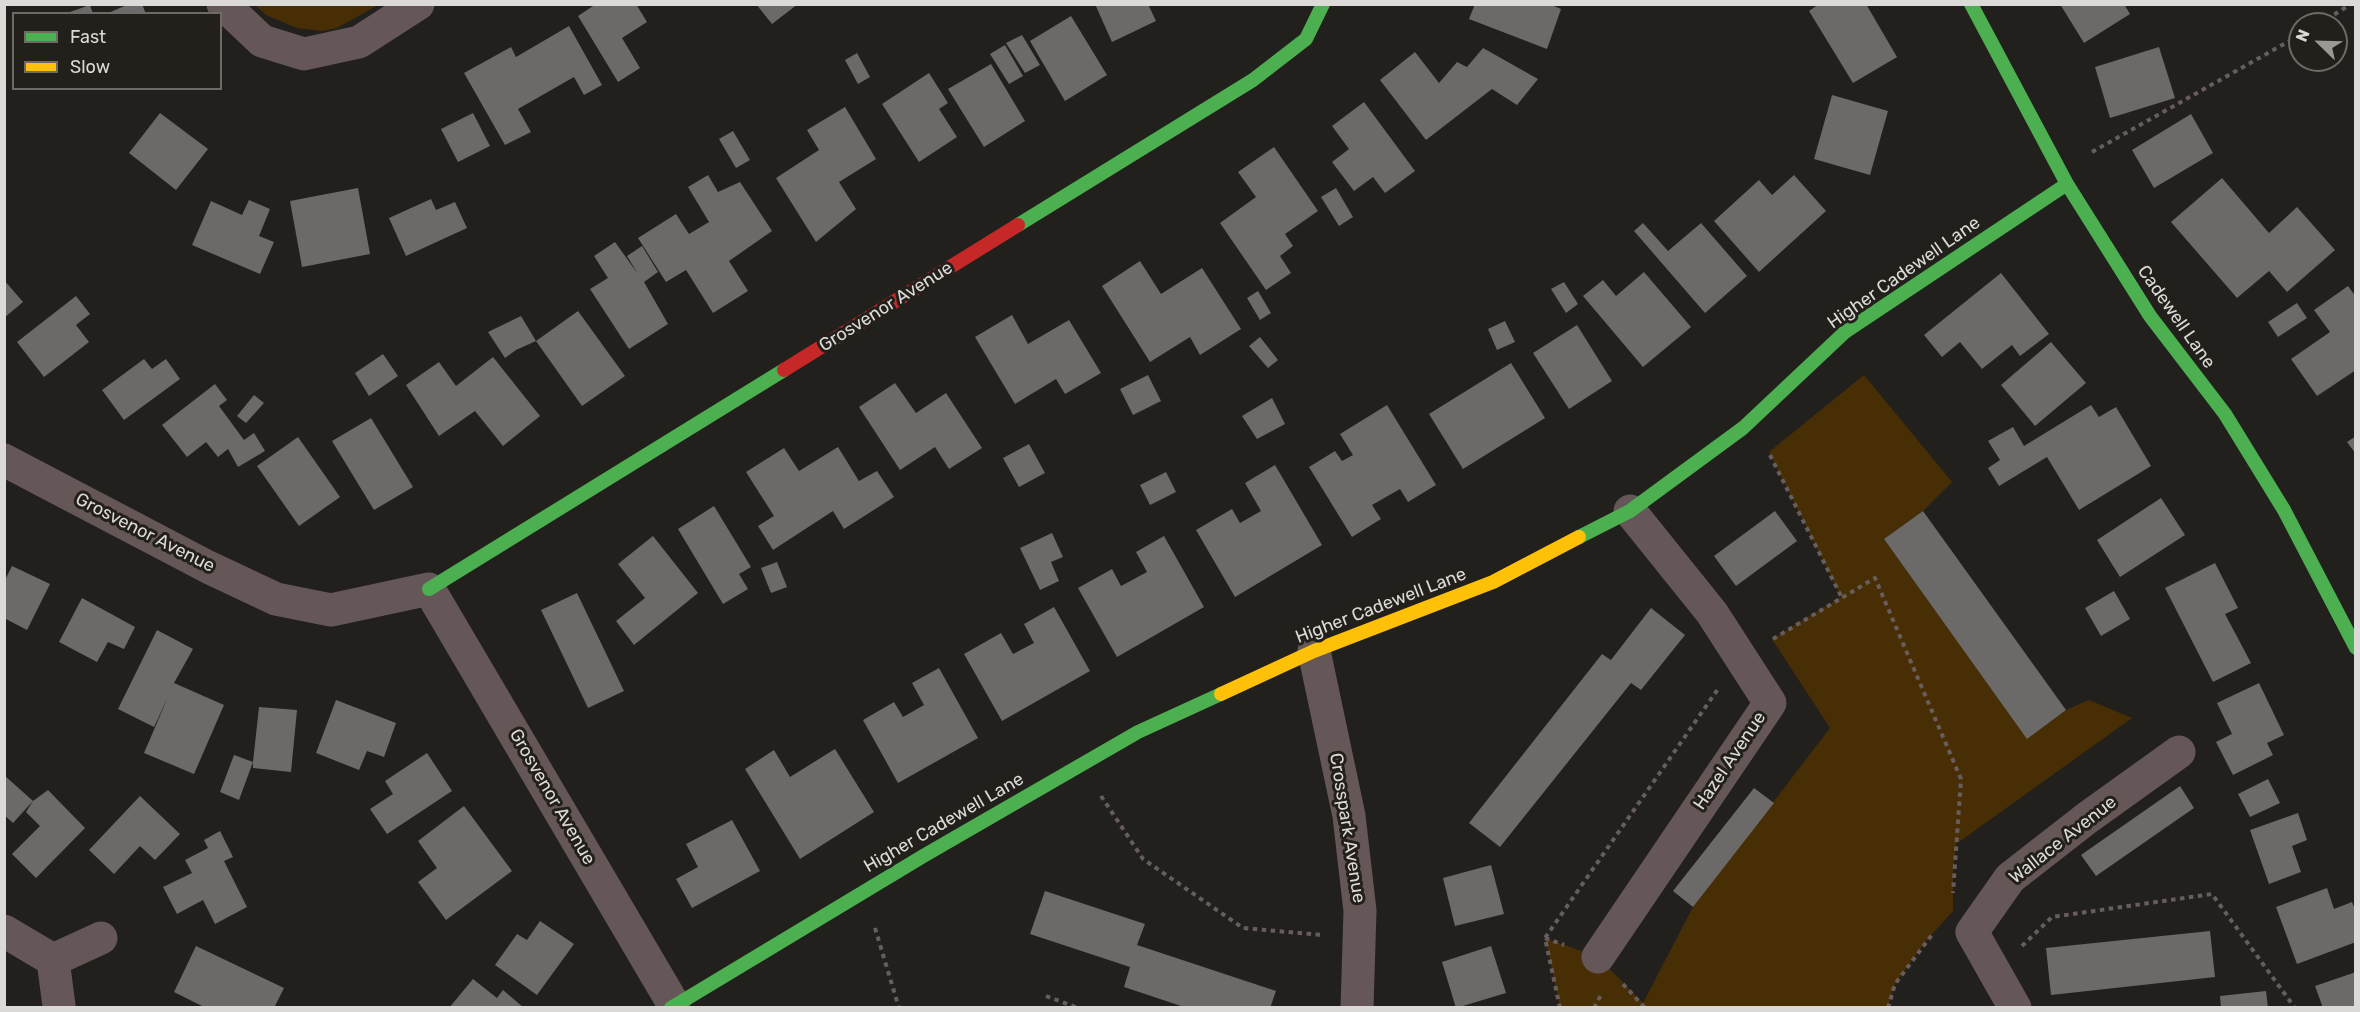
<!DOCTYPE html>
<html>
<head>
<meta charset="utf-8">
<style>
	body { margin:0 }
	#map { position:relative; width:2360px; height:1012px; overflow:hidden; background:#22201d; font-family:Rubik,sans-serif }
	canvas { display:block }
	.frame { position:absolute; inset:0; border:6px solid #dcdad7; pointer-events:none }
	.legend { position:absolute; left:12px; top:12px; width:210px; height:78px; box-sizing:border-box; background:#23201c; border:2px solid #6d6a67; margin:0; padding:8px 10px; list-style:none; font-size:18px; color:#dcdad7 }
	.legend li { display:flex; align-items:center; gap:12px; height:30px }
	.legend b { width:30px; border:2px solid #6d6a67 }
	.north { position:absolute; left:2288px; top:12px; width:60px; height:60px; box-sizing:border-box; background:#23201c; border:2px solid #6d6a67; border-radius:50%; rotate:293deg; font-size:16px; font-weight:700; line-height:24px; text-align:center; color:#dcdad7 }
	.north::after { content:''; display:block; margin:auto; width:21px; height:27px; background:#9b9996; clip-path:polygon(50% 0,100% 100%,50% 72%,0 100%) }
</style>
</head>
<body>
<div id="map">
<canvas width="2360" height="1012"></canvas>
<div class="frame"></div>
<ul class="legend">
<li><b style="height:8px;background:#4caf50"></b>Fast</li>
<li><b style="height:8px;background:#ffc107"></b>Slow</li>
</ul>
<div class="north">N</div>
</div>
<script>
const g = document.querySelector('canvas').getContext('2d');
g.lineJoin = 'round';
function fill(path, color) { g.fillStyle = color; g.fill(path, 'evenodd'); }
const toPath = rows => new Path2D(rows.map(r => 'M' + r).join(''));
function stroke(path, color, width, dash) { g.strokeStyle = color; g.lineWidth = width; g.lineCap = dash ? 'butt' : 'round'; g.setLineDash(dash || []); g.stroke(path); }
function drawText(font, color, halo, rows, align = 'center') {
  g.font = font + ' Rubik,sans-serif'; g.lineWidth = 6; g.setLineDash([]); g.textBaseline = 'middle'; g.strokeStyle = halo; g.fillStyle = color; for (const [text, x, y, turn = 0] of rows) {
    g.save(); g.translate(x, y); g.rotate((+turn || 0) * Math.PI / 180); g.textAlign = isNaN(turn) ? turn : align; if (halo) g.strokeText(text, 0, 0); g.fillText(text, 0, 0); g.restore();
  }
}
const green = toPath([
	[255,5,378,5,337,28,322,31,297,28,266,15],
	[1864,375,1952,482,1923,511,1884,539,2027,738,2066,710,2089,700,2132,718,1956,844,1953,876,1953,911,1925,942,1895,984,1888,1007,1560,1007,1545,938,1598,957,1643,1003,1693,907,1830,728,1772,639,1841,597,1769,452]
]);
const building = toPath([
	[129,4,142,4,146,14,106,14],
	[596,4,636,4,647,22,622,38,640,68,618,82,578,16],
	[756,4,798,4,772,24],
	[1095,4,1148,4,1156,21,1112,42],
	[1475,4,1549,4,1561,9,1547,49,1469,19],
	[1819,4,1866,4,1897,57,1853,83,1809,11],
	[2060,4,2124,4,2130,14,2084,43],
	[90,5,93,14,67,14,67,13],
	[1071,16,1107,75,1065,101,1030,41],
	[569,26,602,85,584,95,574,77,518,109,531,132,505,145,464,73,511,47,516,57],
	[1022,35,1040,65,1025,73,1006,43],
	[1005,45,1023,76,1009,84,990,54],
	[2159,47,2175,98,2110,118,2095,67],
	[1483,48,1538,79,1517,105,1492,89,1426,140,1380,80,1415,52,1439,83,1457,62,1467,67],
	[857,53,870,77,858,84,845,60],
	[991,64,1025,121,984,147,948,89],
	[929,73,948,103,939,109,957,137,919,162,882,104],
	[1832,95,1888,111,1870,175,1814,159],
	[1364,102,1415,171,1385,193,1373,177,1354,191,1332,162,1349,149,1332,126],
	[845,107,876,159,839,182,856,209,816,242,776,178,819,150,807,130],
	[160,113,208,149,176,190,129,153],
	[473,113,490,146,458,162,441,129],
	[2191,114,2213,153,2154,188,2132,150],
	[733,131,750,160,736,168,719,139],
	[1274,147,1318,211,1285,234,1293,246,1280,256,1291,273,1266,290,1220,223,1256,197,1238,172],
	[708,175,718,192,740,182,772,231,729,261,748,291,713,313,686,270,666,282,638,238,676,214,689,234,709,222,688,187],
	[1794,175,1826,211,1759,272,1714,221,1759,180,1772,195],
	[2222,178,2269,233,2297,207,2335,250,2287,292,2269,271,2237,298,2171,222],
	[358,188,370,254,302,267,290,201],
	[1336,188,1353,217,1339,226,1321,197],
	[431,199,436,210,455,202,467,228,406,256,389,218],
	[249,200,270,209,259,236,274,242,260,274,192,245,211,201,242,215],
	[1643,223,1668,251,1701,223,1747,276,1705,313,1634,231],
	[615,242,638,274,627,256,642,246,658,272,644,282,668,324,629,349,590,289,608,278,594,256],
	[1140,261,1161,294,1202,268,1241,329,1200,355,1190,337,1150,362,1102,286],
	[1644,272,1691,327,1643,367,1583,296,1603,280,1616,296],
	[2001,273,2049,334,2020,356,2012,345,1982,369,1960,342,1942,357,1924,335],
	[4,280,23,302,4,318],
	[1564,282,1578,304,1566,313,1551,289],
	[2348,286,2356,297,2356,370,2317,396,2291,359,2330,332,2314,310],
	[1258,291,1271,313,1260,320,1247,298],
	[76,296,90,314,76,325,89,342,44,377,17,342],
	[2297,303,2307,318,2278,337,2268,322],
	[578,311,625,376,582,406,536,341],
	[1012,315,1028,344,1069,320,1101,373,1065,394,1056,379,1015,404,975,337],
	[521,316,536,341,516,350,505,358,488,332],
	[1505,321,1515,342,1497,350,1488,329],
	[1577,325,1612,381,1569,409,1533,353],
	[1260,337,1278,360,1268,368,1249,346],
	[2051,342,2086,383,2035,426,2001,385],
	[383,354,398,376,369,396,355,373],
	[493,357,540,416,503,446,475,411,439,436,406,385,439,362,456,386],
	[144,359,152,369,166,359,180,379,124,420,102,390],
	[1511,363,1545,418,1463,469,1429,414],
	[1148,375,1161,401,1133,415,1120,389],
	[895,383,916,413,946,393,982,448,949,469,935,447,900,470,859,407],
	[215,384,227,400,219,406,244,440,254,433,265,451,238,467,228,449,218,457,206,442,187,457,162,425],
	[254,395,264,403,246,423,237,416],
	[1272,398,1285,424,1257,439,1242,416],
	[1387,405,1436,485,1408,502,1400,489,1372,505,1381,519,1352,537,1309,467,1335,451,1342,461,1353,455,1340,434],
	[2091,405,2099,417,2116,407,2151,466,2079,510,2047,457,1999,486,1988,468,2000,460,1988,441,2013,427,2024,446],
	[371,418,413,487,374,510,332,441],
	[2356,436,2356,454,2347,442],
	[298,437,340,497,299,526,257,466],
	[1029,444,1045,473,1019,487,1003,458],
	[838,447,859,481,877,471,894,497,844,529,833,511,773,550,758,526,774,516,746,472,784,448,799,471],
	[1275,465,1322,545,1235,597,1196,530,1232,509,1240,523,1261,511,1245,483],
	[1166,472,1176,492,1150,505,1140,485],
	[2161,498,2185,535,2120,577,2097,540],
	[714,506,751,567,739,574,748,589,723,604,678,529],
	[1775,511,1797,541,1736,586,1714,556],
	[1923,511,2066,710,2027,739,1884,539],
	[1052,533,1063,557,1051,562,1059,581,1040,590,1020,548],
	[653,536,698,593,634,645,616,621,645,598,618,564],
	[1164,536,1204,607,1117,657,1078,588,1112,569,1121,586,1147,572,1136,552],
	[777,562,787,587,771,593,761,568],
	[2215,563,2238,608,2225,614,2251,663,2213,682,2165,588],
	[12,566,50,584,27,630,4,618,4,582],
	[2114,591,2130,619,2101,636,2085,608],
	[577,593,624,691,588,708,541,610],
	[82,598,135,627,124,649,108,642,97,662,59,642],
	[1054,607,1090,671,1002,721,964,654,1001,633,1013,654,1034,643,1024,624],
	[1651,608,1685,635,1641,690,1631,683,1500,847,1469,823,1602,654,1611,660],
	[157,630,193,649,174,683,224,705,194,774,144,753,168,697,154,727,118,709],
	[939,668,978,738,898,783,863,720,894,702,903,717,924,705,912,683],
	[2259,683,2284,735,2267,743,2273,755,2233,775,2216,742,2232,734,2217,703],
	[336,700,396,723,384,757,367,751,359,770,316,753],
	[259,707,297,710,291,772,253,768,253,762,239,800,220,792,234,755,253,762],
	[835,749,874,812,800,859,745,769,774,750,790,777],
	[427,753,452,791,387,834,370,809,393,794,385,781],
	[4,775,33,801,48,790,85,828,36,878,12,854,40,826,26,812,33,801,13,823,4,815],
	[2268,779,2280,803,2250,817,2238,794],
	[2180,786,2194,808,2096,876,2081,855],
	[1754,788,1774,803,1693,907,1673,891],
	[140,796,180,834,155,860,140,846,114,874,89,850],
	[464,806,512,871,446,920,418,882,437,868,418,841],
	[2298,813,2307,840,2292,846,2301,872,2269,884,2250,830],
	[732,820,760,871,692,908,676,879,698,867,686,844],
	[220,831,233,857,224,861,247,907,215,924,203,900,177,914,163,887,192,873,185,860,208,848,204,840],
	[1491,865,1504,914,1455,926,1443,878],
	[2327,888,2334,909,2352,902,2356,912,2356,942,2297,964,2276,907],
	[1045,891,1145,924,1137,945,1276,991,1270,1008,1187,1008,1124,987,1130,967,1030,934],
	[540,921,574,944,537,995,495,965,517,934,527,940],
	[2210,931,2215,977,2051,995,2046,948],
	[196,946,284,988,274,1008,206,1008,174,992],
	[1491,946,1506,993,1456,1008,1442,962],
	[2356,972,2356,1008,2323,1008,2315,986],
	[473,979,497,998,503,990,524,1008,449,1008],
	[2266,991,2268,1008,2221,1008,2220,996]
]);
const path = toPath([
	[2319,24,2351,4],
	[2092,152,2300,35],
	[1770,455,1842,598],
	[1773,639,1875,578,1961,779,1953,893],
	[1101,796,1143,859,1243,928,1322,935],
	[875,928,899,1008],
	[1545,938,1564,945],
	[2022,946,2052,917,2212,894,2295,1008],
	[1623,984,1645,1008],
	[1046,996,1078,1008],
	[1560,1008,1545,938,1718,689],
	[1594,1008,1601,995],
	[1888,1008,1895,984,1934,932]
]);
const street = toPath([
	[223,4,262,41,304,54,359,42,418,4],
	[4,460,208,567,276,599,331,610,429,589,674,1005],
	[1314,651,1349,816,1360,911,1357,1008],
	[4,931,53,960,59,1006],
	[1598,957,1770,703,1712,613,1630,511],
	[53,960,101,938],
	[2015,1008,1972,932,2010,878,2087,818,2179,752]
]);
const fast = toPath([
	[1971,4,2067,184,2150,316,2225,414,2284,510,2356,648],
	[1018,225,1253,80,1306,39,1323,4],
	[1579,537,1630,511,1743,428,1845,332,2067,184],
	[429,589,784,370],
	[671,1008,925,855,1138,732,1221,694]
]);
const slow = toPath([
	[1221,694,1314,651,1493,582,1579,537]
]);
const jam = toPath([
	[784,370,1018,225]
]);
const streetNames = [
	["Higher Cadewell Lane",1904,273,-35],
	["Grosvenor Avenue",886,307,-32],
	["Cadewell Lane",2176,317,55],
	["Grosvenor Avenue",145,533,27],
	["Higher Cadewell Lane",1381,606,-21],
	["Hazel Avenue",1730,761,-56],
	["Grosvenor Avenue",552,797,60],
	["Higher Cadewell Lane",944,823,-30],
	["Crosspark Avenue",1347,828,81],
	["Wallace Avenue",2063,840,-38]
];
fill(green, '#482e04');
fill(building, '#6b6a69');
stroke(path, '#685d5d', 4, [4.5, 4.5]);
stroke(street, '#655757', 33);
stroke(fast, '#4caf50', 14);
stroke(slow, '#ffc107', 14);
stroke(jam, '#c62828', 14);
drawText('18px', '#dcdad7', '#23201c', streetNames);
</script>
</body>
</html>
